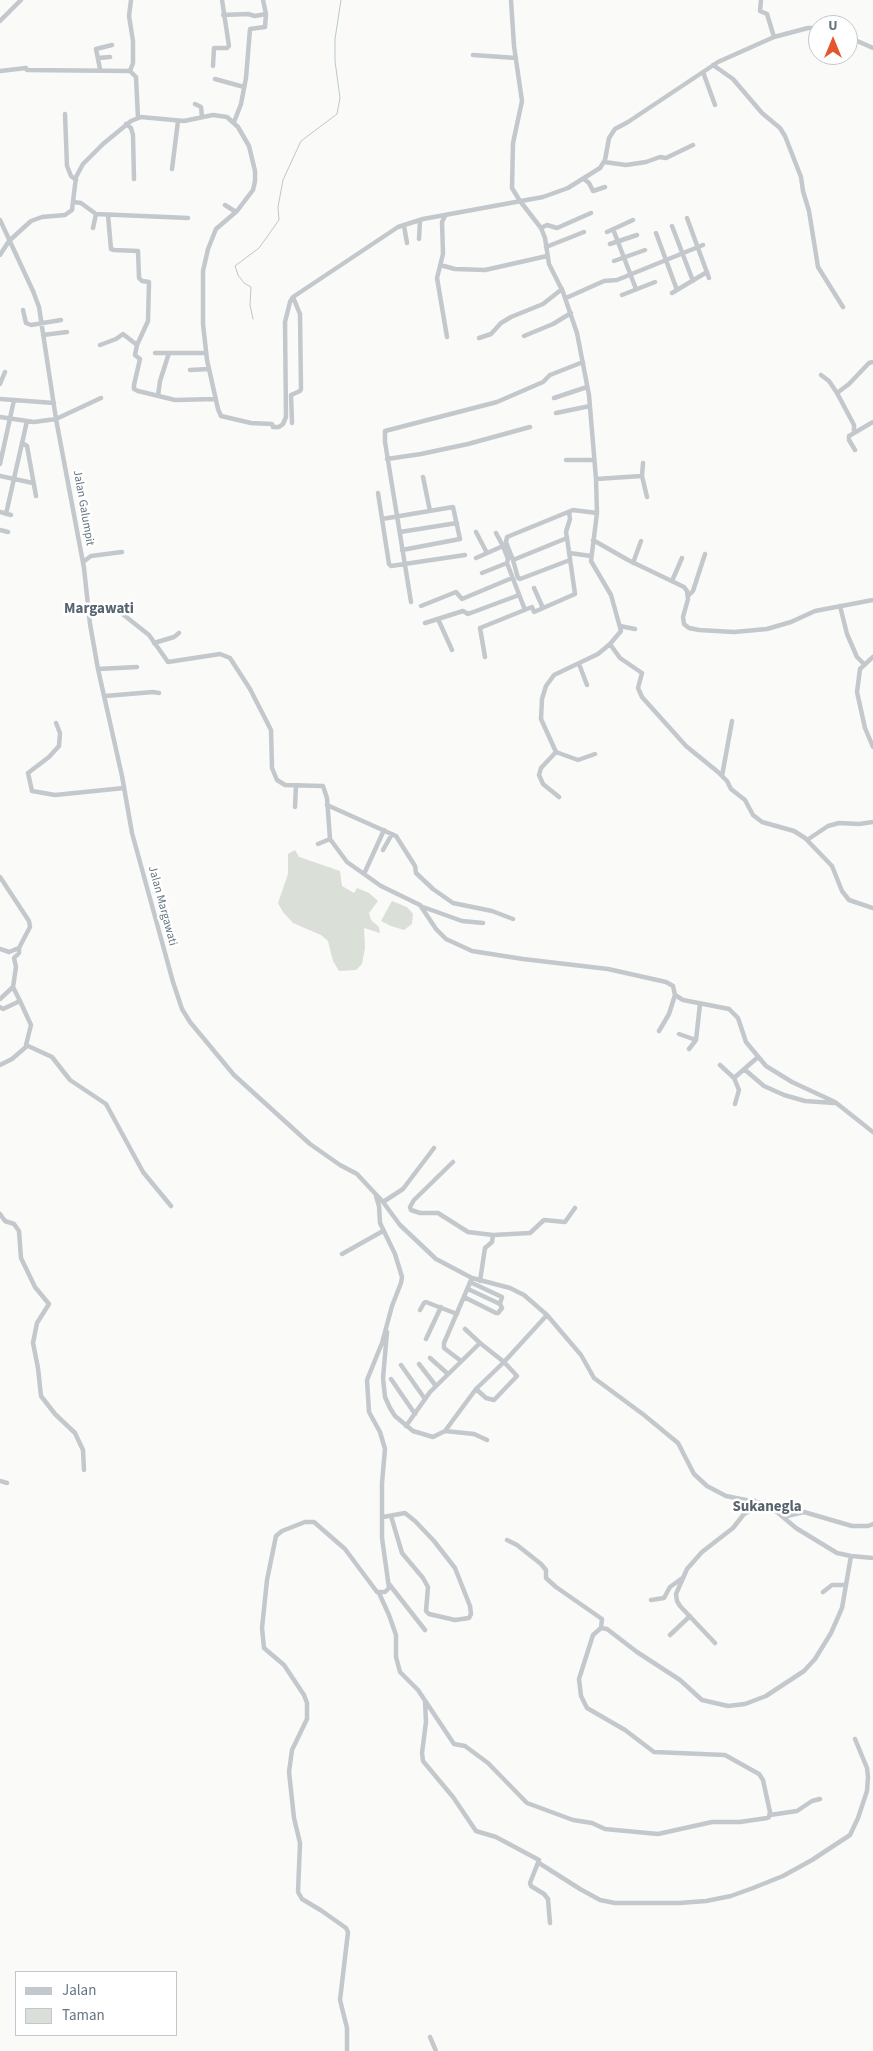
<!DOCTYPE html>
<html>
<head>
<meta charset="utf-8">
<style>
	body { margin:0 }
	#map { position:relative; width:873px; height:2051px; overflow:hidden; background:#fafaf8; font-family:"Source Sans 3",sans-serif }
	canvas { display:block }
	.legend { position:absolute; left:15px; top:1971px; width:162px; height:65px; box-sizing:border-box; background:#fff; border:1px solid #c1c8cd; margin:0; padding:6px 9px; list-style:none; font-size:15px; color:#657683 }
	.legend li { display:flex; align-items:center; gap:10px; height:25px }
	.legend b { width:25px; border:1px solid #c1c8cd }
	.north { position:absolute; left:808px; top:15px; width:50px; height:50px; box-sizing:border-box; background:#fff; border:1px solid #c1c8cd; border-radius:50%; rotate:0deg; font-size:14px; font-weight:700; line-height:20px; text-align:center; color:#657683 }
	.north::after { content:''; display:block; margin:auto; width:18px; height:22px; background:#e4572e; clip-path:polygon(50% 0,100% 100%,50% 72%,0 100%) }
</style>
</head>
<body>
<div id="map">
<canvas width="873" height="2051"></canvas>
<ul class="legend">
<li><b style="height:6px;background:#c3c8cc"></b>Jalan</li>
<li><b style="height:14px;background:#dadfd7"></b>Taman</li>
</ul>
<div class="north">U</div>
</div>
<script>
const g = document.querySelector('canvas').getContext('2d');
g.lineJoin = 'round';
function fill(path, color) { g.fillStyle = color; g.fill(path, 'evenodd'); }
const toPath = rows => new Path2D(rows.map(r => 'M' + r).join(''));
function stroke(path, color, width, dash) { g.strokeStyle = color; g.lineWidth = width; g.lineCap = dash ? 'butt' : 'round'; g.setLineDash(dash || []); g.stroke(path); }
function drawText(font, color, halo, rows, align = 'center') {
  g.font = font + ' "Source Sans 3",sans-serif'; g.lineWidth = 5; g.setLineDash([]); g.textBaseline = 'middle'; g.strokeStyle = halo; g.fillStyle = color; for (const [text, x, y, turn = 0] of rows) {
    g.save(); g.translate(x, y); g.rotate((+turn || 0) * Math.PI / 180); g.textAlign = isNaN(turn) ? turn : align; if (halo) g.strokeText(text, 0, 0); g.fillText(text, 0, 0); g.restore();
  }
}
const green = toPath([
	[295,850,299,857,340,871,342,886,354,893,357,888,369,893,378,901,369,913,371,920,379,927,380,933,364,928,365,948,362,964,356,970,339,971,333,961,328,941,321,935,293,923,283,912,278,903,288,874,288,854],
	[392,901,407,907,413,914,412,924,404,930,391,926,381,921]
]);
const stream = toPath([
	[253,319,250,305,251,287,244,283,238,275,235,266,259,248,279,220,278,207,283,180,301,141,337,114,340,98,335,61,335,39,341,0]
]);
const minor = toPath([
	[511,0,514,46,522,101,513,143,512,188,520,201,541,228,545,238,549,264,563,292,577,333,589,395,596,479,597,513,591,561,611,595,621,631,610,644,598,654,554,675,546,686,542,699,541,719,556,752,541,768,539,775,543,784,559,797],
	[761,0,760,11,767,14,774,37],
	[223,15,248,14,255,16,266,14],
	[0,21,21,0],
	[848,37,873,48],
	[473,55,516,58],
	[98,58,110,57],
	[713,65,733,79,762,113,780,128,785,136,801,177,803,191,809,211,818,267,843,307],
	[213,66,214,48,227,48,229,46,222,0],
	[100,69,96,49,112,45],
	[0,71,26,68,27,70,130,71,136,77,138,118],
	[130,71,133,63,133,41,129,16,131,0],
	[703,72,715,105],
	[215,79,244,87],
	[195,104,201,107,202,117],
	[65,114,67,166,71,176,76,180],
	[234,122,241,104,246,78,250,29,265,27,266,14,263,0],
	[126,124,131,128,133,135,134,179],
	[604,162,626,165,646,162,660,157,666,158,693,145],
	[172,169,178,121],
	[584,179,589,183,593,191,605,187],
	[74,202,81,203,96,214,93,228],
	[225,205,236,212],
	[96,214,188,218],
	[108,215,111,249,114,250,138,251,139,278,142,281,149,282,148,321,137,345],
	[445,216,442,222,443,254,437,278,447,337],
	[687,218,709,278],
	[0,220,33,291,39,307,56,419,84,568,90,624,98,669,122,776,132,833,173,982,182,1009,190,1022,234,1075,310,1144,340,1165,357,1174,383,1202,400,1225,436,1259,472,1278,510,1288,524,1295,547,1315,581,1355,594,1378,644,1415,678,1443,694,1474,707,1486,726,1496,761,1503,777,1512,796,1528,837,1553,851,1556,873,1558],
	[404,226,407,243],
	[672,226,693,281],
	[541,228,547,225,557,228,591,213],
	[613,229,636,289],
	[607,232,633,220],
	[656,233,677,290],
	[419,239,420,220],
	[610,244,637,235],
	[546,247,584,232],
	[0,255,9,241,31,221,42,217,65,215,72,210,76,177,83,164,103,144,131,121,141,117,184,121,213,115,227,117,238,127,249,146,255,171,255,181,253,190,237,211,216,229,208,249,203,271,203,324,207,360,218,409,221,416,251,423,272,424,273,427,279,427,283,424,286,417,285,322,290,302,293,297,398,227,423,219,543,197,568,188,600,168,605,160,609,138,615,129,628,122,718,62,774,37,808,28,818,28],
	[614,261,645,250],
	[440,265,455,269,485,270,547,256],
	[672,293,707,272],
	[622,295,655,282],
	[566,298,604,281,617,280,703,245],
	[23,310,26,323,31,325,61,320],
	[43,335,67,332],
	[524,336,553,324,571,313],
	[479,338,491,334,501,323,511,317,543,304,562,289],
	[100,345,116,339,123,334,137,345,135,355,140,359,134,385,134,389,138,391,175,400,216,399],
	[155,353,206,353],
	[190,370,209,369],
	[821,375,829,381,837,393,854,425,854,433],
	[0,384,5,372],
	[837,393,849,384,869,363,873,362],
	[158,396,160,381,169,353],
	[554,398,587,387],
	[0,399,54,403],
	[556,413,590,406],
	[0,417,34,422,56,419,101,398],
	[292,423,291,395,300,391,301,389,300,314,293,297],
	[22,443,27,446,36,496],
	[855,450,849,440,849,436,873,422],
	[387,459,421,454,468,444,530,427],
	[566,460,593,460],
	[643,463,642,476,647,497],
	[0,464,14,400],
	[0,476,33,483],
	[423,477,430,511],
	[596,479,642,476],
	[378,493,389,564,391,566,465,555],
	[0,512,11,515],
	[6,514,27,421],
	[382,519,453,507,460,539,402,550],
	[0,530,8,532],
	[400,532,457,523],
	[476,532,487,553],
	[496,533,503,546,508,559,507,563,525,610],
	[567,538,513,560,506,542,507,537,573,510,597,513],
	[593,540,628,560,684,587,687,591,688,599,683,617,684,624,689,628,699,630,734,632,767,629,791,622,815,611,873,600],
	[569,553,591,556],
	[476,558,503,546],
	[513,560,518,578,520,579,570,560],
	[83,562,91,556,122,552],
	[633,563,641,541],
	[482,573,507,563],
	[672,581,682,558],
	[534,588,543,608],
	[688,596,693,591,705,554],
	[411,602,385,442,385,431,497,402,543,382,550,375,583,362],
	[421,606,456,592,462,599,512,578],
	[840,606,847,634,857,657,864,664],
	[89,608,106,607,120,612,149,635,168,662,220,654,230,658,250,689,271,730,272,768,277,780,285,785,323,786,327,798,330,839,347,862,381,886,420,905,436,929,446,939,472,951,523,959,608,969,666,982,673,986,675,995,683,1000,729,1009,738,1018,746,1042,766,1066,792,1082,835,1102,873,1132],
	[438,619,452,650],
	[425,623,463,611,468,614,519,595],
	[620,626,635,629],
	[154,643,174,637,179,633],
	[610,644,620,658,642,673,638,688,642,697,686,746,718,772,727,781,731,789,745,800,753,815,762,822,794,831,805,838,832,866,842,891,849,900,873,908],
	[485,657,480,628,532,607,534,612,575,594,567,538,566,532,570,519,569,512],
	[873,657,860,669,857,692,865,728,873,747],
	[579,664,587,685],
	[98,669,137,667],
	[105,696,153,692,159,693],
	[56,723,60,733,59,746,49,757,28,773,32,791,55,795,124,788],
	[556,752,578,760,595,754],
	[722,776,732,721],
	[327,805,396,836,415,866,416,873,433,889,453,903,492,911,513,919],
	[295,807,296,785],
	[807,840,828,826,839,823,859,824,873,822],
	[318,844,330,839],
	[383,850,392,834],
	[364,874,384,830],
	[0,877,29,921,30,927,19,948,9,952,0,949],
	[423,907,462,921,483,923],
	[13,987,20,1001],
	[0,999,13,987,16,967,14,958,19,953,19,948],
	[0,1007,3,1009,20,1001,31,1025,26,1045,52,1057,70,1080,106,1104,143,1172,171,1206],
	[659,1031,669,1014,675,995],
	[679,1034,696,1040],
	[689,1049,696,1040,700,1004],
	[0,1065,12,1059,27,1046],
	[720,1065,734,1078,758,1057],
	[744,1069,764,1086,784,1095,805,1101,834,1103],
	[734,1078,739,1090,735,1104],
	[453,1162,414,1200,410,1207,411,1210,420,1213,438,1213,468,1232,493,1235,530,1233,544,1220,565,1222,575,1208],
	[383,1202,403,1189,434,1148],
	[0,1214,5,1221,14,1224,19,1231,21,1258,35,1287,49,1304,37,1323,33,1343,38,1368,41,1396,55,1414,75,1433,83,1450,84,1470],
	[342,1254,383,1231],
	[480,1281,485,1248,492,1242,493,1235],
	[470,1282,502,1297,500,1304],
	[464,1297,496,1313,498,1313,502,1308,500,1304,468,1289],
	[420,1310,424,1303,426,1302,457,1314],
	[465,1329,480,1343],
	[387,1332,383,1378,385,1397,390,1408,395,1416,413,1431,433,1437,445,1431,476,1389,504,1362,547,1315],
	[426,1339,441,1307],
	[430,1358,448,1374],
	[461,1361,444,1348,444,1343,472,1278],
	[419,1364,436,1386],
	[401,1365,425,1399],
	[391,1379,415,1414],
	[406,1426,430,1392,480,1343,504,1362,517,1376,494,1400,486,1398,476,1389],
	[445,1431,474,1434,487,1440],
	[0,1481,7,1483],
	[383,1517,405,1513,415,1521,434,1541,455,1568,470,1606,471,1614,469,1618,455,1620,429,1614,426,1611,428,1587,423,1578,402,1553,391,1516],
	[783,1517,804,1512,852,1526,868,1526,873,1524],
	[507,1540,517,1545,541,1564,546,1570,546,1578,556,1587,602,1619,601,1628],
	[389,1584,425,1630],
	[823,1592,832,1585,846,1585],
	[379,1593,389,1615,396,1635,396,1657,400,1672,418,1690,454,1744,465,1746,488,1763,527,1803,573,1820,592,1823,605,1829,658,1834,712,1822,740,1822,767,1818,769,1817,770,1812,763,1780,759,1774,725,1755,654,1752,625,1730,587,1708,581,1696,579,1679,593,1635,601,1628,607,1629,637,1652,680,1680,702,1700,728,1706,745,1704,766,1696,804,1671,815,1659,831,1633,842,1608,851,1556],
	[651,1600,664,1598,670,1587,681,1579],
	[670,1635,690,1616],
	[715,1643,680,1606,677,1601,676,1594,687,1569,702,1552,733,1528,744,1514,750,1511,754,1500],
	[425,1701,426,1722,422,1753,423,1761,453,1797,476,1831,496,1837,539,1860,530,1883,531,1886,544,1894,548,1899,550,1923],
	[770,1815,797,1811,812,1801,820,1799],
	[539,1863,580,1889,600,1900,615,1903,679,1903,706,1901,731,1896,753,1888,783,1876,812,1860,850,1835,858,1818,867,1791,868,1777,867,1768,855,1739],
	[430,2037,436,2051],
	[347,2051,347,2028,340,2000,348,1932,346,1928,322,1911,302,1899,298,1892,300,1843,294,1818,289,1772,292,1750,307,1719,307,1703,304,1695,284,1665,264,1648,262,1628,267,1580,276,1536,282,1531,305,1522,314,1522,345,1549,377,1592,385,1592,389,1588,382,1538,382,1483,385,1449,380,1432,369,1412,367,1380,382,1343,392,1306,401,1283,402,1277,395,1254,380,1223,379,1206,376,1196]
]);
const streetNames = [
	["Jalan Galumpit",83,508,80],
	["Jalan Margawati",162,906,75]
];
const quarterNames = [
	["Margawati",99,610],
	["Sukanegla",767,1508]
];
fill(green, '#dadfd7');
stroke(stream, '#bbc7cb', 1);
stroke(minor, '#c3c8cc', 4.5);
drawText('12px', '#657683', '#fff', streetNames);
drawText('bold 15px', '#57646e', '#fff', quarterNames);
</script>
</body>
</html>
